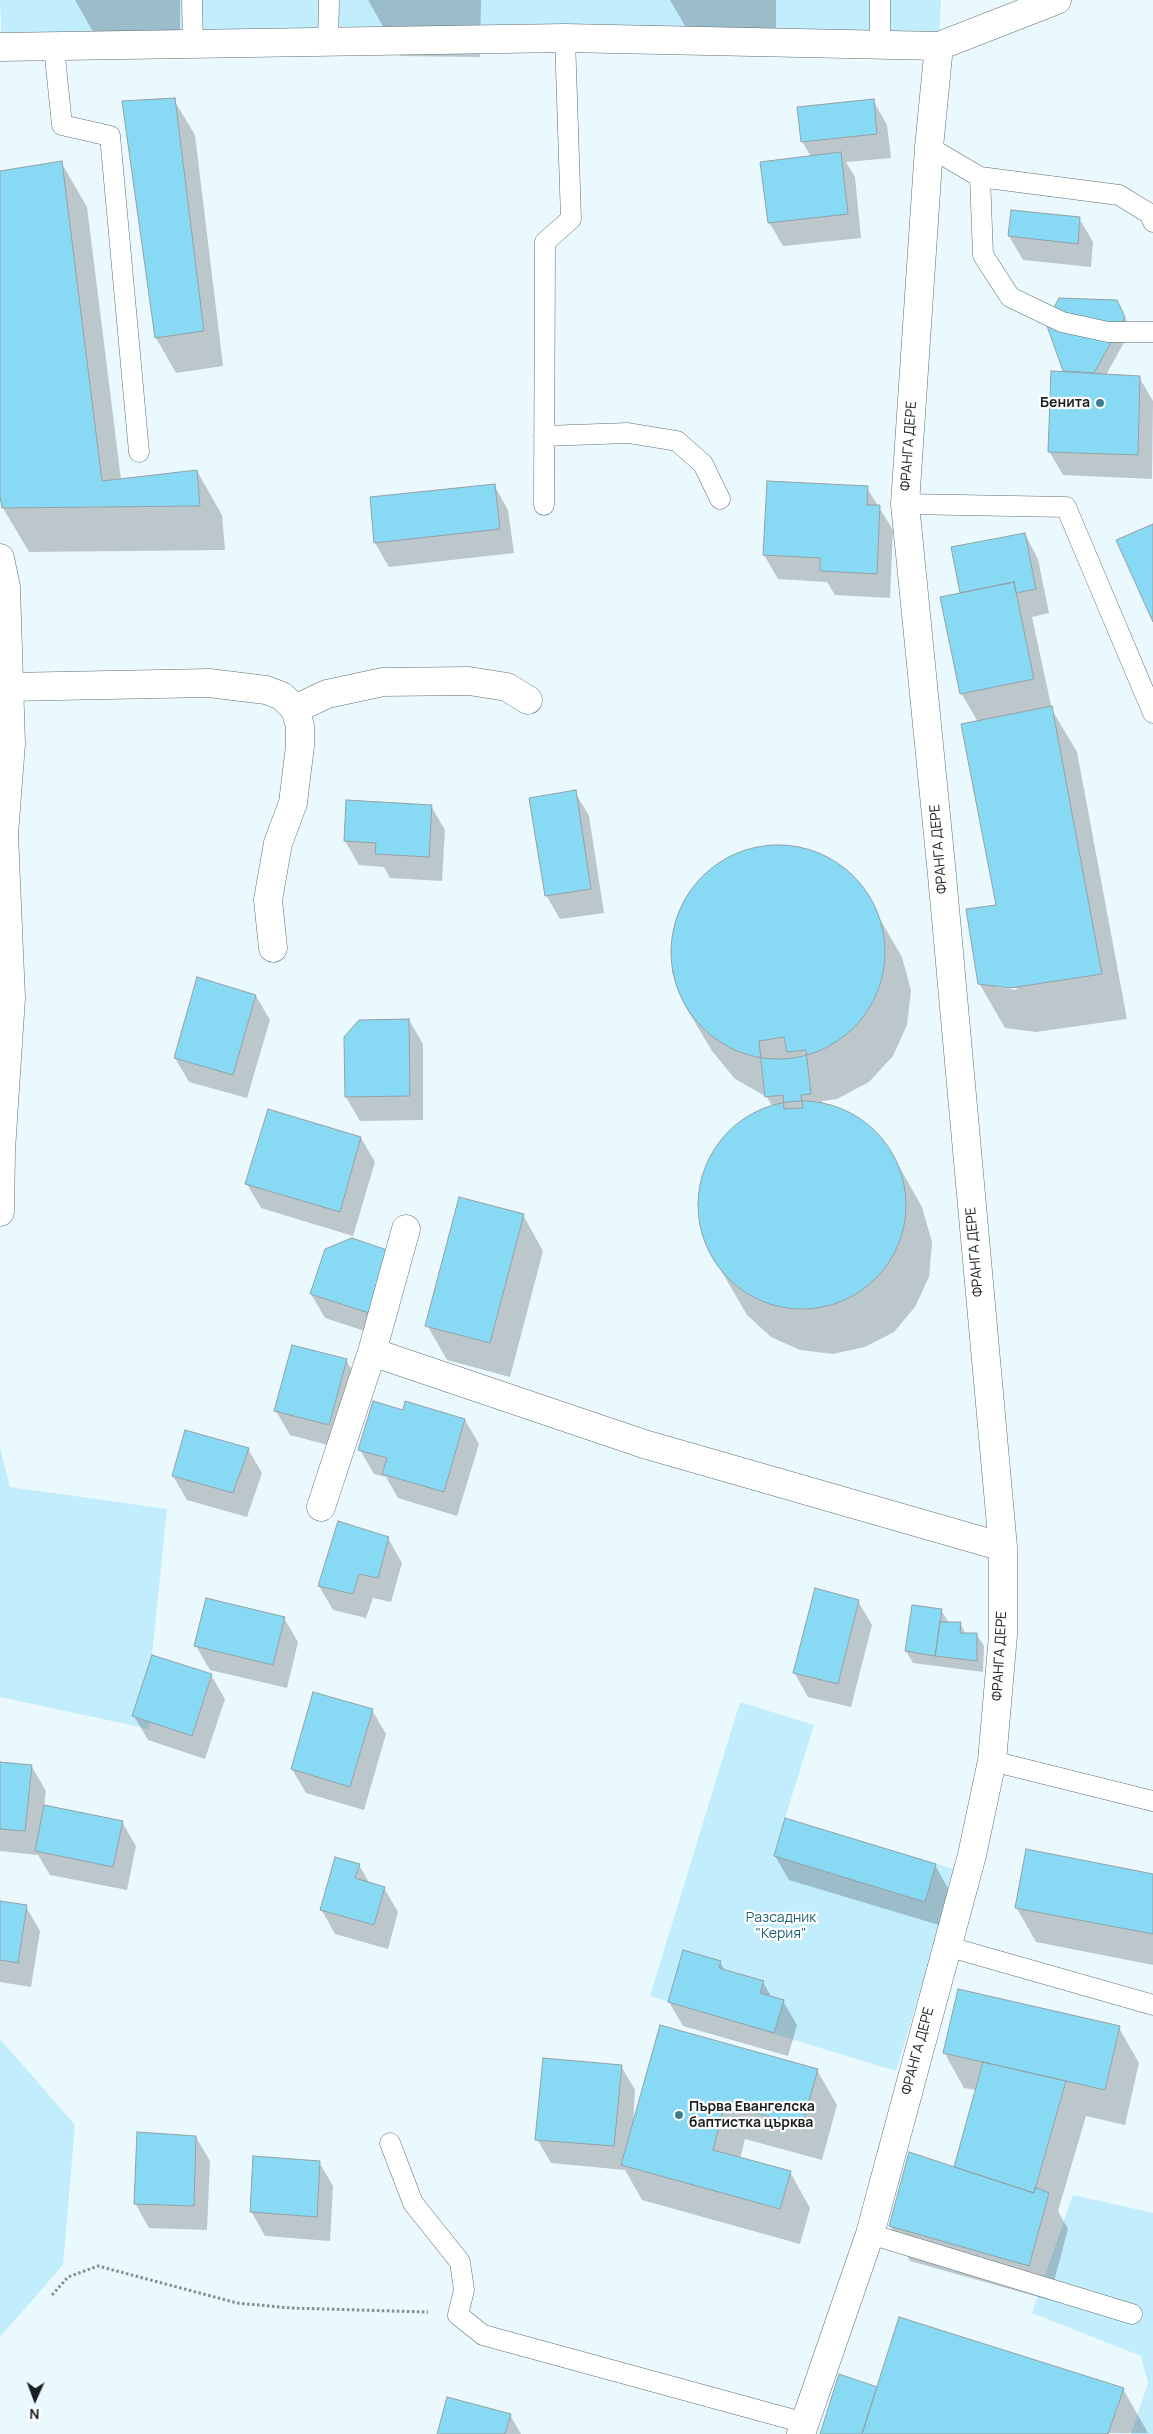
<!DOCTYPE html>
<html>
<head>
<meta charset="utf-8">
<style>
	body { margin:0 }
	#map { position:relative; width:1153px; height:2434px; overflow:hidden; background:#eaf9fe; font-family:Manrope,sans-serif }
	canvas { display:block }
	.north { position:absolute; left:10px; top:2374px; width:50px; height:50px; -webkit-text-stroke:4px #fff; paint-order:stroke; rotate:182deg; font-size:14px; font-weight:700; line-height:20px; text-align:center; color:#1a1f21 }
	.north::after { content:''; display:block; margin:auto; width:18px; height:22px; background:#1a1f21; clip-path:polygon(50% 0,100% 100%,50% 72%,0 100%) }
</style>
</head>
<body>
<div id="map">
<canvas width="1153" height="2434"></canvas>
<div class="north">N</div>
</div>
<script>
const g = document.querySelector('canvas').getContext('2d');
g.lineJoin = 'round';
function fill(path, color) { g.fillStyle = color; g.fill(path, 'evenodd'); }
const toPath = rows => new Path2D(rows.map(r => 'M' + r).join(''));
function stroke(path, color, width, dash) { g.strokeStyle = color; g.lineWidth = width; g.lineCap = dash ? 'butt' : 'round'; g.setLineDash(dash || []); g.stroke(path); }
function drawText(font, color, halo, rows, align = 'center') {
  g.font = font + ' Manrope,sans-serif'; g.lineWidth = 4.5; g.setLineDash([]); g.textBaseline = 'middle'; g.strokeStyle = halo; g.fillStyle = color; for (const [text, x, y, turn = 0] of rows) {
    g.save(); g.translate(x, y); g.rotate((+turn || 0) * Math.PI / 180); g.textAlign = isNaN(turn) ? turn : align; if (halo) g.strokeText(text, 0, 0); g.fillText(text, 0, 0); g.restore();
  }
}
const green = toPath([
	[0,0,941,0,939,46,2,46],
	[0,1448,10,1487,167,1509,152,1655,149,1729,0,1697],
	[740,1702,814,1725,785,1818,957,1870,896,2071,650,1996],
	[0,2039,75,2125,63,2265,0,2337],
	[1073,2195,1153,2213,1153,2434,1131,2434,1148,2383,1141,2356,1032,2313]
]);
const shadow = toPath([
	[75,0,180,0,180,51,104,51],
	[368,0,481,0,480,57,400,56],
	[670,0,776,0,776,49,699,50],
	[174,100,195,135,223,366,176,373,156,338],
	[873,100,887,125,891,158,846,162,855,177,861,238,783,246,769,222,811,157,802,141],
	[61,162,87,207,121,480,197,471,222,515,225,550,29,552,3,508,0,490,0,172],
	[1012,211,1079,218,1093,242,1091,267,1023,260,1009,236],
	[1123,313,1131,330,1106,375,1139,377,1153,401,1152,479,1063,475,1049,451,1064,371],
	[768,482,867,488,893,530,890,598,835,595,827,582,778,579,764,555],
	[494,485,508,510,514,553,389,567,375,543],
	[1025,534,1038,559,1049,613,1032,617,1052,710,1077,752,1127,1019,1036,1032,1005,1028,979,983,997,906,978,722,961,693,963,594],
	[996,985,1017,988,1016,990,996,987],
	[575,792,589,816,604,913,560,919,546,895],
	[347,802,431,806,445,830,442,881,390,878,384,867,359,865,345,841],
	[765,847,799,848,832,860,858,882,902,957,911,990,907,1025,893,1056,869,1082,837,1099,822,1101,823,1105,846,1112,876,1132,896,1161,922,1207,932,1242,929,1277,915,1307,894,1332,865,1347,833,1354,800,1350,771,1337,747,1315,704,1241,698,1209,702,1176,718,1144,743,1119,772,1106,767,1097,735,1079,712,1051,685,1006,672,972,672,936,683,903,703,876,732,856],
	[256,996,270,1020,247,1098,189,1082,175,1058],
	[409,1020,423,1044,423,1120,360,1121,346,1097],
	[361,1138,375,1162,353,1236,261,1208,247,1184],
	[523,1215,543,1251,510,1377,447,1360,427,1325],
	[352,1239,383,1337,325,1318,311,1294],
	[346,1360,360,1384,343,1449,290,1435,276,1411],
	[404,1412,465,1420,479,1444,457,1516,398,1498,386,1477,374,1474,360,1450],
	[248,1449,262,1473,247,1517,187,1500,173,1476],
	[388,1538,402,1563,391,1602,373,1598,366,1618,333,1610,319,1586],
	[858,1601,872,1625,851,1707,808,1697,794,1672],
	[941,1610,949,1623,960,1623,966,1635,977,1635,984,1646,983,1672,913,1663,906,1651],
	[284,1618,298,1642,287,1688,210,1670,196,1646],
	[211,1675,225,1699,205,1759,148,1740,134,1716],
	[372,1710,386,1734,364,1810,306,1793,292,1769],
	[0,1763,32,1767,46,1791,44,1806,122,1822,136,1846,127,1890,50,1875,38,1855,0,1851],
	[775,1856,935,1865,949,1890,939,1925,789,1880],
	[359,1865,370,1884,384,1888,398,1912,388,1949,335,1934,321,1909],
	[1153,1875,1153,1965,1036,1942,1016,1907],
	[0,1903,26,1907,40,1931,31,1987,0,1982],
	[720,1962,725,1971,763,1982,772,1998,783,2001,797,2025,788,2056,683,2026,669,2002],
	[1119,2028,1139,2063,1125,2125,1086,2116,1058,2211,1068,2229,1049,2300,910,2261,890,2226,955,2169,976,2090,964,2088,944,2052],
	[621,2066,635,2090,633,2126,817,2070,837,2105,822,2160,745,2139,740,2159,790,2172,810,2208,800,2244,642,2200,625,2170,551,2163,537,2139],
	[196,2137,210,2161,207,2230,149,2228,135,2203],
	[319,2162,333,2186,330,2241,265,2236,251,2211],
	[876,2388,1123,2389,1148,2433,821,2434],
	[510,2415,521,2434,438,2434]
]);
const building = toPath([
	[175,98,204,331,155,338,122,101,175,98],
	[874,99,877,134,801,142,797,107,874,99],
	[841,152,848,214,768,223,760,162,841,152],
	[62,161,102,481,197,470,200,506,2,508,0,497,0,171,62,161],
	[1011,210,1080,217,1078,244,1008,236,1011,210],
	[1059,298,1117,300,1125,317,1094,373,1063,371,1046,323,1059,298],
	[1051,371,1140,376,1138,455,1048,452,1051,371],
	[767,481,868,486,867,505,880,505,877,574,820,571,820,558,763,555,767,481],
	[495,484,500,529,374,543,370,497,495,484],
	[1153,524,1153,622,1116,540,1153,524],
	[1025,533,1036,589,1016,593,1014,582,960,593,951,547,1025,533],
	[1014,582,1034,679,960,694,940,597,1014,582],
	[1052,706,1102,974,1010,988,978,984,966,909,996,905,961,724,1052,706],
	[576,790,591,889,545,896,529,798,576,790],
	[346,800,432,805,429,857,375,854,376,843,344,841,346,800],
	'671 952a107 107 0 1 1 214 0a107 107 0 1 1-214 0Z',
	[197,977,256,995,233,1075,174,1058,197,977],
	[409,1019,410,1096,345,1097,344,1037,359,1020,409,1019],
	[784,1037,787,1052,806,1050,811,1094,801,1095,803,1108,784,1109,783,1095,765,1097,759,1041,784,1037],
	'698 1205a104 104 0 1 1 208 0a104 104 0 1 1-208 0Z',
	[268,1109,361,1137,340,1212,245,1184,268,1109],
	[459,1197,524,1214,490,1343,425,1326,459,1197],
	[352,1238,390,1251,369,1313,310,1294,325,1249,352,1238],
	[292,1345,347,1359,329,1425,274,1411,292,1345],
	[373,1401,403,1410,405,1401,465,1419,444,1492,382,1474,387,1458,358,1450,373,1401],
	[185,1430,249,1448,233,1493,172,1476,185,1430],
	[338,1521,389,1537,378,1578,359,1574,353,1594,318,1586,338,1521],
	[815,1588,859,1600,838,1684,793,1673,815,1588],
	[206,1598,285,1617,273,1665,194,1646,206,1598],
	[912,1605,942,1609,935,1656,905,1651,912,1605],
	[940,1622,961,1622,960,1633,977,1633,977,1661,935,1656,940,1622],
	[152,1655,212,1674,192,1736,132,1716,152,1655],
	[313,1692,373,1709,350,1787,291,1769,313,1692],
	[0,1762,32,1765,25,1831,0,1829,0,1762],
	[44,1805,123,1821,113,1867,35,1851,44,1805],
	[785,1818,936,1864,925,1902,774,1856,785,1818],
	[1026,1849,1153,1874,1153,1934,1015,1908,1026,1849],
	[335,1857,360,1864,355,1878,385,1887,374,1925,320,1910,335,1857],
	[0,1901,27,1905,18,1963,0,1960,0,1901],
	[683,1950,721,1961,719,1968,764,1981,760,1993,784,2000,774,2033,668,2002,683,1950],
	[958,1989,1120,2026,1105,2090,943,2053,958,1989],
	[660,2025,818,2069,802,2126,725,2104,713,2150,791,2171,780,2209,621,2165,660,2025],
	[543,2058,622,2065,614,2146,535,2140,543,2058],
	[983,2062,1066,2081,1034,2193,954,2167,983,2062],
	[137,2132,196,2136,194,2206,134,2204,137,2132],
	[909,2152,1034,2193,1035,2187,1049,2193,1029,2266,889,2226,909,2152],
	[253,2156,320,2161,317,2217,250,2212,253,2156],
	[899,2317,1124,2388,1108,2434,862,2434,899,2317],
	[839,2374,877,2387,862,2434,820,2434,839,2374],
	[447,2397,511,2414,505,2434,437,2434,447,2397]
]);
const path = toPath([
	[52,2295,68,2277,98,2266,237,2303,291,2308,428,2312]
]);
const service = toPath([
	[192,0,193,45],
	[328,43,329,0],
	[880,45,880,0],
	[54,47,62,125,110,136,139,452],
	[929,147,980,177,983,255,1010,297,1062,322,1108,332,1153,332],
	[980,177,1119,195,1150,214,1153,222],
	[544,436,628,433,677,441,703,464,720,499],
	[905,504,1066,507,1153,713],
	[544,505,545,242,571,219,565,38],
	[992,1761,1153,1801],
	[946,1946,1153,2005],
	[390,2143,413,2203,460,2262,464,2290,458,2315,483,2335,805,2423],
	[870,2234,1132,2314]
]);
const minor = toPath([
	[0,47,565,38,939,46,1057,0],
	[0,558,6,587,11,744,4,834,11,998,1,1150,0,1212],
	[8,687,209,683,266,690,282,696,295,709,300,726,300,746,293,803,278,843,268,900,273,948],
	[295,709,327,694,383,682,469,681,507,687,528,700],
	[372,1352,644,1444,1003,1547],
	[321,1507,372,1352,406,1229],
	[801,2434,870,2234,972,1855,992,1761,1003,1635,1003,1547,942,875,905,504,929,147,939,46]
]);
const markers = [
	[1100,403,5,"#3e7d91"],
	[679,2115,5,"#3e7d91"]
];
const poiNames = [
	["Бенита",1090,403],
	["Първа Евангелска",689,2107,"left"],
	["баптистка църква",689,2123,"left"]
];
const streetNames = [
	["ФРАНГА ДЕРЕ",909,446,-86],
	["ФРАНГА ДЕРЕ",939,849,-95],
	["ФРАНГА ДЕРЕ",975,1252,-95],
	["ФРАНГА ДЕРЕ",1000,1656,-87],
	["ФРАНГА ДЕРЕ",918,2051,-75]
];
const parkNames = [
	["Разсадник",781,1918],
	["\"Керия\"",781,1934]
];
fill(green, '#c1edfc');
fill(shadow, '#0003');
fill(building, '#88d9f3');
stroke(building, '#93a1a6', 1);
stroke(service, '#616e73', 21);
stroke(minor, '#616e73', 29);
stroke(path, '#848e92', 3, [2.5, 2.5]);
stroke(service, '#fff', 20);
stroke(minor, '#fff', 28);
for (const [x, y, r, color] of markers) { const dot = new Path2D(); dot.arc(x, y, r, 0, 2 * Math.PI); g.fillStyle = color; g.fill(dot); stroke(dot, '#fff', 2); }
drawText('bold 14px', '#1a1f21', '#fff', poiNames, 'right');
drawText('14px', '#1a1f21', '#fff', streetNames);
drawText('14px', '#1f5f72', '#fff', parkNames);
</script>
</body>
</html>
